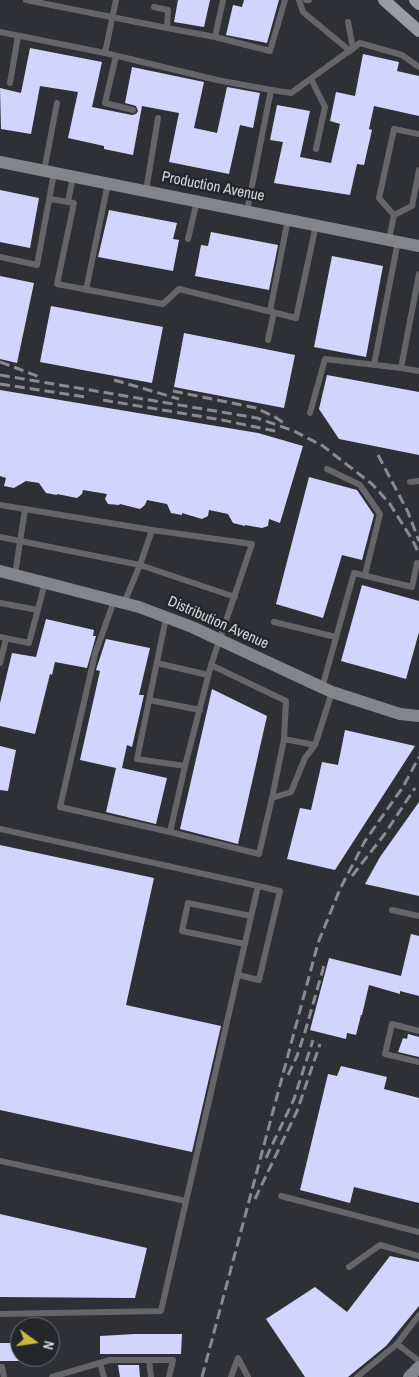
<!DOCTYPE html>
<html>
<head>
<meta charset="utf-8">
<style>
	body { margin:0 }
	#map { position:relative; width:419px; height:1377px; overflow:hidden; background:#2f3036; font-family:"Archivo Narrow",sans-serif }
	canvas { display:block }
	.north { position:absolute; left:10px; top:1317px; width:50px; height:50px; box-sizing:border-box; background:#25262c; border:1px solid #6b6c71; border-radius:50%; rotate:104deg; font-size:14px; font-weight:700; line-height:20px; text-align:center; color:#d5d5d9 }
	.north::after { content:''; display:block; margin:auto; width:18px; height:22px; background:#caba3a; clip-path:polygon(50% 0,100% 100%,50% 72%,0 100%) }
</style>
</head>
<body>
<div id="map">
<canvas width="419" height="1377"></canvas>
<div class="north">N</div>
</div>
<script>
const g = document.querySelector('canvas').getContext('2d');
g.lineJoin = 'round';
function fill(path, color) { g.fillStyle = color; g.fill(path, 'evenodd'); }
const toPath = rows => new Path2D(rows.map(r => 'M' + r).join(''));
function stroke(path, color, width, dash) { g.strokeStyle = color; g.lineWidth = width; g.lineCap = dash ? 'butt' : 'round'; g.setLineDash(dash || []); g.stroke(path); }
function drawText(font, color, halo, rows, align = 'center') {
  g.font = font + ' "Archivo Narrow",sans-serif'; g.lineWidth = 5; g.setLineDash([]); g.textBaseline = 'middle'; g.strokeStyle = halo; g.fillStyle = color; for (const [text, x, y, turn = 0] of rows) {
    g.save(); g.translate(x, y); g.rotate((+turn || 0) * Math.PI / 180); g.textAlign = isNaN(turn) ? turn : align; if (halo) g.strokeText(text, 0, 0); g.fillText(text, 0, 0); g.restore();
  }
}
const building = toPath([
	[178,0,210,0,204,27,174,22],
	[244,0,279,0,267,43,226,35,233,5,242,7],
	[30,48,102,62,92,107,132,115,136,114,138,111,136,106,125,103,132,67,204,82,194,128,208,131,217,133,227,87,260,93,253,128,240,125,229,174,169,162,179,113,142,106,133,155,104,149,104,146,68,138,78,92,40,86,31,134,1,129,0,88,21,93],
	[363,54,399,62,397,71,419,76,419,116,374,106,369,129,372,130,364,165,357,164,350,195,274,183,283,142,270,140,277,105,310,111,300,157,331,163,340,124,330,121,336,92,355,96],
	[0,190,39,198,30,248,0,242],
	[109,210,177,223,173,239,179,240,173,271,98,257],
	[211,232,278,245,269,290,195,276,201,245,208,246],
	[332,256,383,266,366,357,314,347],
	[0,276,34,283,17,363,0,359],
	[51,306,163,327,152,383,40,362],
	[184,333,295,355,284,408,174,387],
	[327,375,419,392,419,455,339,439,319,409],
	[0,390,258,433,303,446,280,523,269,519,268,526,262,528,245,525,245,526,233,523,228,514,209,510,208,516,202,519,182,513,182,515,171,513,167,504,147,500,145,505,140,509,120,504,119,505,108,504,105,499,107,494,83,490,82,494,77,498,57,494,57,495,46,493,39,483,26,481,14,488,4,486,6,478,0,476],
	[309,477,357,490,374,515,362,560,342,555,323,618,276,604],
	[362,585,419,601,419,632,406,679,341,661],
	[46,619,94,630,93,636,96,636,87,668,55,662,52,675,50,674,35,734,0,726,0,703,12,653,36,657],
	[106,639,150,648,139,695,144,695,132,747,127,745,122,768,167,778,156,824,106,812,116,768,80,760,100,671,96,670],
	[212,689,267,716,238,844,180,829],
	[345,730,415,746,335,870,287,859,300,808,311,810,322,762,338,765],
	[0,746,16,750,8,791,0,790],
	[419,802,419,896,365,884,380,857],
	[0,845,154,878,126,1005,221,1026,192,1152,0,1110],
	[411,934,419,936,419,996,400,991,400,994,369,985,362,1015,361,1015,356,1035,347,1033,346,1039,310,1030,329,958,401,976],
	[408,1034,419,1037,419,1057,398,1052,403,1038,407,1039],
	[341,1066,387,1077,384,1089,419,1098,419,1203,354,1187,350,1203,300,1190,328,1074,337,1076],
	[0,1214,147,1248,135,1298,0,1297],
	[390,1256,419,1262,419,1306,386,1346,348,1377,305,1377,266,1319,315,1287,347,1312],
	[135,1334,182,1334,181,1354,100,1354,100,1336],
	[0,1343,20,1343,20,1361,0,1361],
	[118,1365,139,1365,140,1377,120,1377]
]);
const lane = toPath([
	[26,0,167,28],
	[299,0,303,12,350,51],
	[306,0,309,0],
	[154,7,168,10,167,28,215,37,223,0],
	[348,22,353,49],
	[0,32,105,53,217,80,271,90,247,211],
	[215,37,270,51,285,0],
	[105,53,116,0],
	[116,56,105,103,133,110],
	[311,79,325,107,316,149],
	[10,83,18,36],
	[271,90,291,93,360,43,402,55,419,67],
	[44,171,57,103],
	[146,191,158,118],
	[50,199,74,203,57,284,163,304,179,289,296,318,316,225],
	[68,202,73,176],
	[394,215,379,198,394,129,419,134],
	[394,215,412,206,419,170],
	[188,239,197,201],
	[389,239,394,215],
	[0,257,37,265,54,173],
	[419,274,401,368,419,371],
	[86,290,108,183],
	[270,311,288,219],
	[268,340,274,312],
	[374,365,398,241],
	[310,413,325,359,401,368],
	[327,469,360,485,380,514,365,575],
	[410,482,419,481],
	[0,505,152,530,252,544,211,665],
	[0,537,140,565,235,597],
	[15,575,25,509],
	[114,601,95,654,60,807,170,832],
	[0,603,38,610],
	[124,603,140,565,152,530],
	[166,618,137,759,185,766,211,665,286,701,284,739,315,745,332,692],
	[274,622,336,637],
	[0,637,29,643,45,583],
	[0,663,6,639],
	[157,663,208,675],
	[322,688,354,573,412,587,417,563],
	[149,700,200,710],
	[185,766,170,832,259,854,272,798,291,792,305,758,315,745],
	[272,798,284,739],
	[0,829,258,886,161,1311,0,1314],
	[392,910,419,916],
	[245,944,182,931,188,903,251,916],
	[238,975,259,980,280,891,258,886],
	[419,1031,392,1024,385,1054,419,1062],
	[0,1161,186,1201],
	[281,1196,419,1232],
	[349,1267,380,1245,419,1256],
	[397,1344,419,1315],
	[149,1360,151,1377],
	[100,1363,104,1377],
	[0,1367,2,1367,4,1377],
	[52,1377,110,1360,173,1360,169,1377],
	[231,1377,238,1358,248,1377],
	[357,1377,397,1344,419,1361]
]);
const secondary = toPath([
	[0,162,419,246],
	[0,571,139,607,192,627,332,692,400,714,419,716],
	[409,1377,419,1367]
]);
const primary = toPath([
	[384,0,419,31],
	[415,0,419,4]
]);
const rail = toPath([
	[0,362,40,377],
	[0,375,257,418,294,431,323,446,372,484,390,504,413,541,419,554],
	[114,380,179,399],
	[0,384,86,397],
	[173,391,256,408,275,417,284,423],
	[103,400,222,420,280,432],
	[378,455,408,512,419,541],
	[352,876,384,835,415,788],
	[288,1075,297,1056,305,1032,325,962],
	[266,1158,294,1099,313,1040],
	[255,1199,297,1111,320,1044],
	[202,1377,318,943,340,889,365,841,403,787,419,757]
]);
const streetNames = [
	["Production Avenue",213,187,11],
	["Distribution Avenue",218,623,24]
];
fill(building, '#d2d4fd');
stroke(lane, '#66666a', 6);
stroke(secondary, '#84858a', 12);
stroke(primary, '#9b9ca2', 12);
stroke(rail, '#8a8b90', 3, [10, 5]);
drawText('15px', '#d5d5d9', '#25262c', streetNames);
</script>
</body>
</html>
